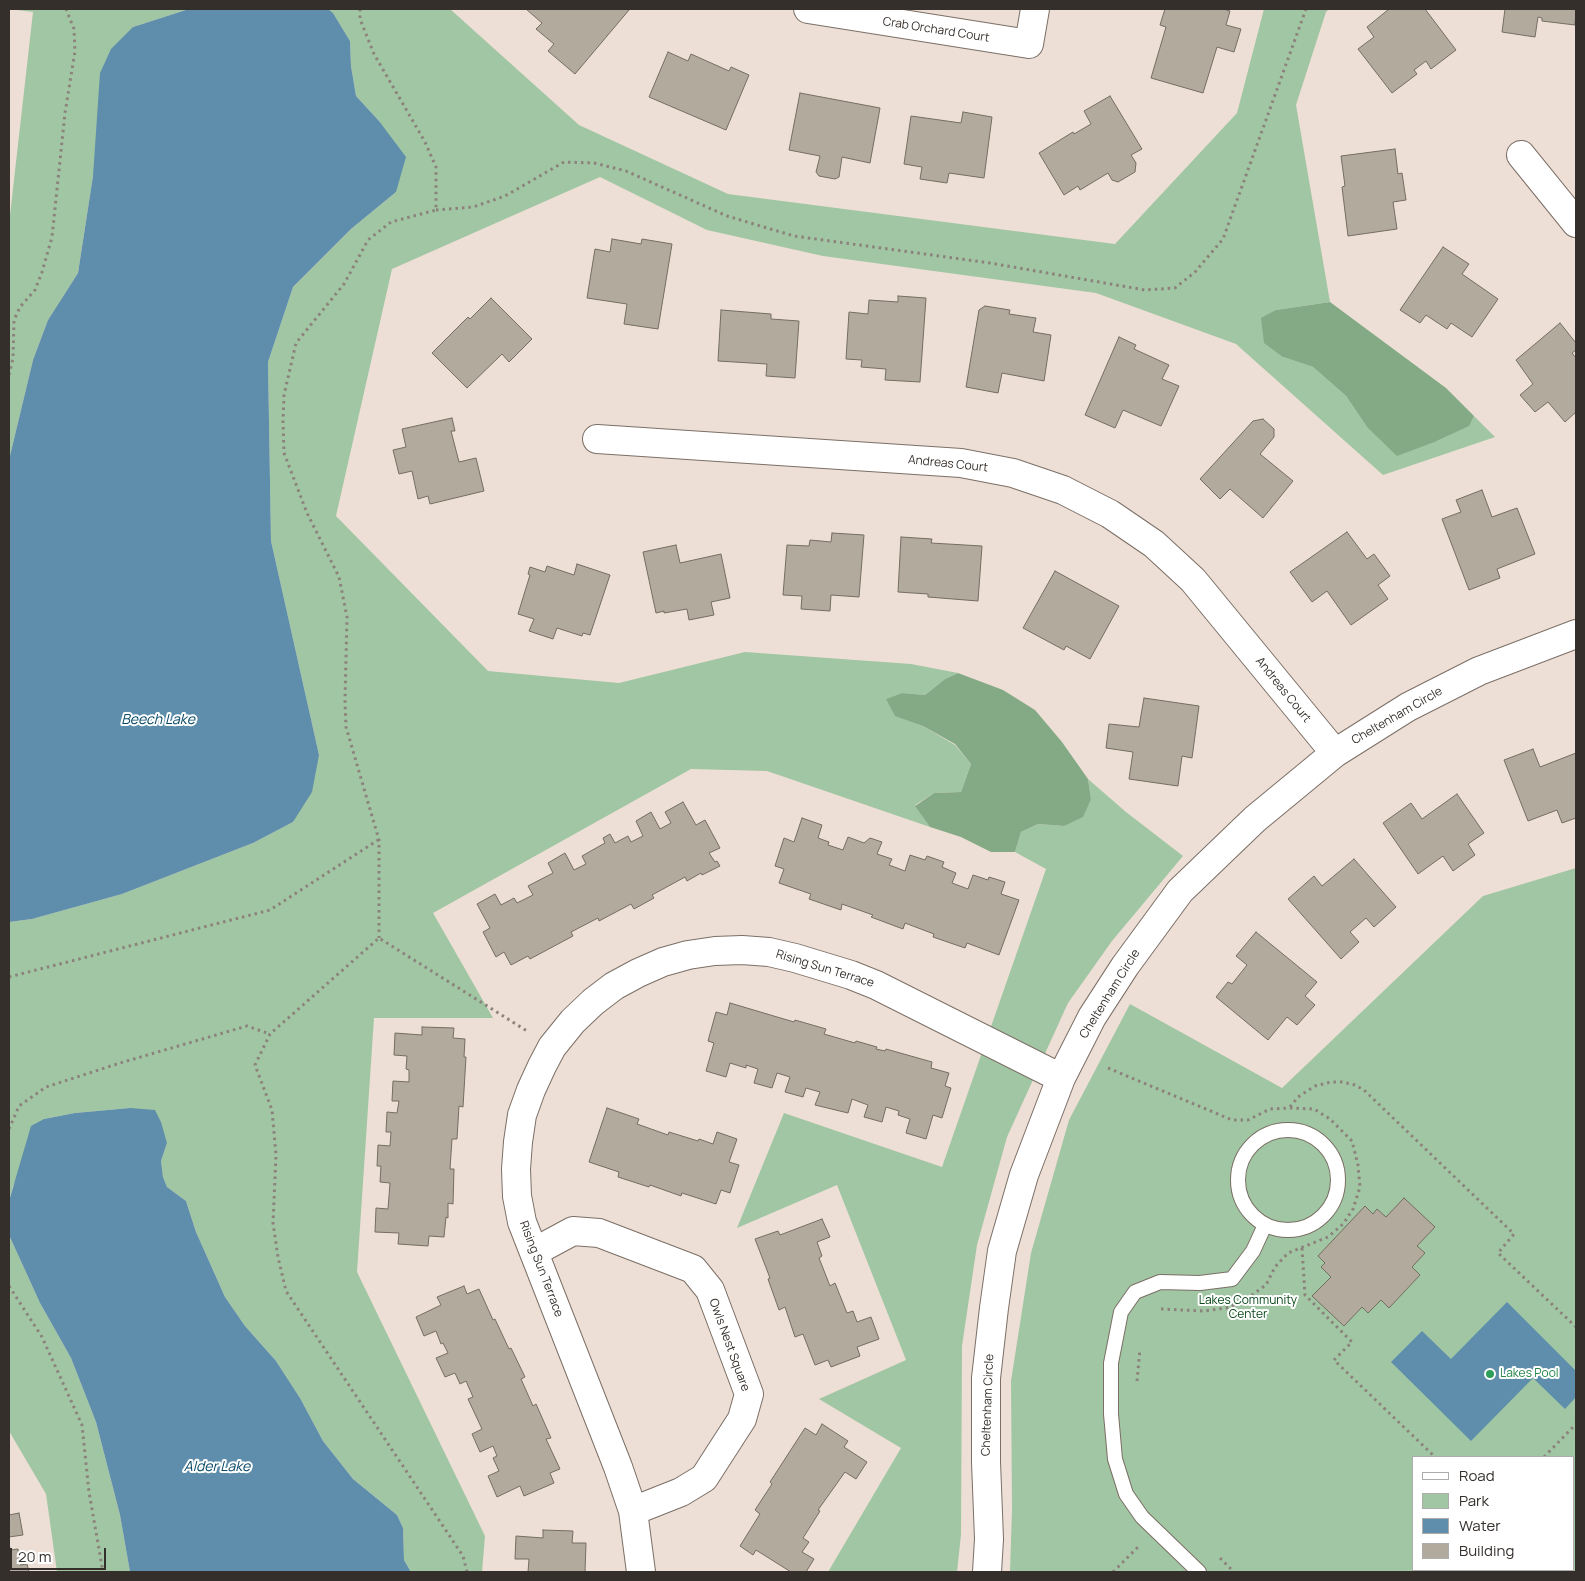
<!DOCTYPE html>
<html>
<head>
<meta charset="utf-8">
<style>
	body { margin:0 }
	#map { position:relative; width:1585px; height:1581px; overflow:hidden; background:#eedfd6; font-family:Manrope,sans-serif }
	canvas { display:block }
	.frame { position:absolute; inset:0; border:10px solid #352f2b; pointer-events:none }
	.legend { position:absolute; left:1412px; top:1456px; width:162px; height:115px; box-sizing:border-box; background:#fff; border:1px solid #aeacaa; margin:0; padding:6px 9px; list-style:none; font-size:15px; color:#352f2b }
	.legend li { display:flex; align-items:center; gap:10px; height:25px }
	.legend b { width:25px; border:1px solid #aeacaa }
	.scale { position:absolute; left:10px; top:1548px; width:96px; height:22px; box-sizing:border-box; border:2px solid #352f2b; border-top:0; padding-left:6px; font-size:15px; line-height:18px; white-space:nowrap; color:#352f2b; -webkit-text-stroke:4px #fff; paint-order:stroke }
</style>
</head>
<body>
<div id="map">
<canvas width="1585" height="1581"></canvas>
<div class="frame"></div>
<ul class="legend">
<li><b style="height:6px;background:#fff"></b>Road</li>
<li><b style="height:14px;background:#a1c6a3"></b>Park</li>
<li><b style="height:14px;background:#5e8eab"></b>Water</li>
<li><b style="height:14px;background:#b2aa9d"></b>Building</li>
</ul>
<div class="scale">20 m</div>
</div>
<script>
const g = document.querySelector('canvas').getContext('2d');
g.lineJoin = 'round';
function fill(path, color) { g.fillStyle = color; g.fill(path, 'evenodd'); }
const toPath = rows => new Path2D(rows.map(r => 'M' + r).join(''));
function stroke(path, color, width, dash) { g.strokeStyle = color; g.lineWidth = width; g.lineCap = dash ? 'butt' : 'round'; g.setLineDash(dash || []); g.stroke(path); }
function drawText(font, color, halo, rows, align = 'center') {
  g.font = font + ' Manrope,sans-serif'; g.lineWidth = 4; g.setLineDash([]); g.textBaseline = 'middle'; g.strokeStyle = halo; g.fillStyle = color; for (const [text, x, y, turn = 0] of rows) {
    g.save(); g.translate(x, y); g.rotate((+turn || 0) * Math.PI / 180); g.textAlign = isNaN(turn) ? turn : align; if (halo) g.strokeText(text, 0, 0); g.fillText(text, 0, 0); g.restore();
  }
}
const green = toPath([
	[9,9,189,9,133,27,93,176,78,273,48,320,33,360,9,460,9,224,33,12],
	[328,9,450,9,579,125,728,194,1115,244,1237,113,1264,9,1329,9,1326,12,1296,105,1330,302,1276,310,1283,357,1313,367,1346,396,1367,427,1437,441,1468,426,1474,416,1495,437,1383,475,1236,344,1096,293,823,256,707,230,600,177,392,269,336,516,488,671,619,683,745,652,911,664,958,673,945,679,925,695,902,693,887,699,895,715,923,726,955,745,971,764,961,792,934,793,915,805,930,827,767,771,691,769,433,913,493,1018,374,1018,357,1272,485,1536,482,1572,411,1572,404,1560,403,1528,397,1515,353,1479,323,1441,300,1398,276,1361,245,1326,225,1297,196,1232,186,1201,167,1187,163,1177,161,1161,167,1143,130,1108,75,1113,44,1119,13,1186,9,1201,9,922,32,919,122,894,253,843,293,822,319,755,271,541,268,362,293,287,351,229,396,192,379,121,356,96,351,66,350,41,333,13],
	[1088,779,1126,812,1183,856,1112,941,1068,1003,1007,1137,977,1245,962,1346,961,1535,957,1572,828,1572,901,1448,819,1399,906,1360,837,1185,737,1228,784,1113,942,1167,1046,869,1015,852,1021,832,1038,824,1064,826,1091,799],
	[1576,868,1576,1572,1010,1572,1012,1509,1011,1381,1031,1253,1069,1120,1130,1004,1282,1088,1483,896],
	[1414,1457,1574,1457,1574,1570,1414,1570],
	[9,1235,40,1303,71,1358,96,1422,120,1515,130,1572,57,1572,46,1494,9,1431]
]);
const forest = toPath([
	[1330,302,1446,388,1474,416,1469,426,1437,441,1397,456,1367,427,1346,396,1313,367,1283,357,1264,343,1261,318,1276,310],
	[958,673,1003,690,1035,710,1062,742,1088,779,1091,799,1083,817,1064,826,1038,824,1021,832,1015,852,991,852,961,837,930,827,915,806,934,793,961,792,971,764,955,744,923,726,895,716,886,699,902,693,925,695,945,679]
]);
const water = toPath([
	[189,9,328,9,333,13,350,41,351,66,356,96,379,121,406,157,396,192,351,229,293,287,268,362,271,541,319,755,312,792,293,822,253,843,122,894,32,919,9,922,9,460,33,360,48,320,78,273,93,176,100,73,111,49,133,27],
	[130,1108,155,1110,161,1122,167,1143,161,1161,163,1177,167,1187,186,1201,196,1232,225,1297,245,1326,276,1361,300,1398,323,1441,353,1479,397,1515,403,1528,404,1560,411,1572,130,1572,120,1515,96,1422,71,1358,40,1303,9,1235,9,1201,31,1126,44,1119,75,1113],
	[1507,1302,1576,1371,1576,1397,1565,1409,1533,1378,1471,1441,1391,1362,1422,1331,1451,1359]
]);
const building = toPath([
	[526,9,627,9,629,10,575,74,548,51,554,44,536,29,542,23,526,9],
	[1165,9,1223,9,1230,11,1226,25,1241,29,1234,52,1217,47,1203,93,1151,78,1166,27,1160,25,1165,9],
	[1389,9,1425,9,1456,50,1431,69,1426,61,1414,70,1417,74,1392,93,1358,49,1374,37,1367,27,1389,9],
	[1505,9,1576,9,1575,25,1542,21,1542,18,1538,17,1535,37,1502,32,1505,9],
	[668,52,688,61,691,54,729,71,731,67,749,75,726,130,649,97,668,52],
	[800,93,880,108,870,163,842,157,839,177,835,179,819,176,816,172,820,156,789,150,800,93],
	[1110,96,1142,149,1131,155,1136,163,1135,172,1118,182,1112,180,1108,173,1080,190,1078,186,1064,195,1039,153,1073,132,1074,134,1091,124,1084,111,1110,96],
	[963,112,992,117,984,178,949,173,947,183,920,179,922,167,904,164,911,116,961,123,963,112],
	[1395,149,1398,174,1402,173,1406,200,1393,202,1397,229,1348,236,1342,187,1345,186,1341,156,1395,149],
	[612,239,641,244,642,239,672,244,658,329,624,324,627,304,587,298,595,249,610,252,612,239],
	[1443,247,1469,264,1462,274,1498,299,1472,337,1451,323,1447,329,1426,315,1420,323,1400,310,1443,247],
	[898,296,926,298,920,382,885,380,886,369,861,367,862,360,846,359,849,312,868,314,869,300,898,302,898,296],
	[491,298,532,339,509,362,502,354,467,388,432,353,468,317,470,319,491,298],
	[985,306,1010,310,1009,314,1036,318,1033,332,1051,335,1044,381,1002,373,998,393,966,387,979,310,985,306],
	[721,310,771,314,771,319,799,321,795,378,766,376,767,364,718,361,721,310],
	[1560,323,1576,343,1576,350,1572,353,1576,358,1576,412,1565,422,1548,402,1535,412,1520,395,1533,384,1516,360,1560,323],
	[1119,337,1136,345,1134,349,1169,365,1162,379,1179,386,1161,426,1123,410,1115,428,1085,415,1119,337],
	[452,418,455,431,451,431,459,462,476,458,484,491,430,504,428,496,418,499,412,471,399,474,393,450,406,447,402,429,452,418],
	[1263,419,1274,429,1274,437,1260,454,1293,481,1263,518,1230,489,1220,499,1200,479,1253,421,1263,419],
	[1482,490,1492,517,1517,508,1535,554,1497,569,1500,578,1469,590,1442,519,1461,512,1456,500,1482,490],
	[1347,532,1367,559,1374,554,1390,576,1378,585,1388,599,1351,625,1327,591,1312,602,1290,572,1347,532],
	[832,533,864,535,859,597,831,595,830,611,801,609,802,596,783,595,787,545,809,546,810,540,831,542,832,533],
	[901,537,932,539,931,543,982,546,978,601,928,597,928,594,898,592,901,537],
	[676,545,680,563,721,554,730,598,711,602,714,615,689,620,687,609,664,613,664,611,656,613,643,552,676,545],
	[577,564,610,575,590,635,583,633,582,636,557,628,553,639,529,631,534,619,518,614,530,575,528,574,530,567,545,572,547,566,574,575,577,564],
	[1055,571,1119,606,1090,659,1066,646,1064,650,1023,628,1055,571],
	[1144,698,1199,706,1192,758,1182,756,1178,786,1129,779,1133,752,1106,748,1109,724,1139,727,1144,698],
	[1533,749,1540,767,1576,753,1576,818,1562,823,1557,810,1528,821,1504,760,1533,749],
	[1457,794,1484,833,1468,844,1475,855,1453,871,1443,856,1418,874,1383,823,1411,803,1422,819,1457,794],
	[683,802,696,825,705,820,720,848,709,853,715,862,717,861,720,866,702,875,701,873,687,881,685,877,652,895,654,898,634,909,631,904,599,921,598,918,571,932,573,936,530,959,528,956,511,965,504,952,496,957,483,932,490,928,477,904,495,894,501,905,514,898,517,903,533,895,528,886,553,873,548,863,565,853,574,870,586,864,582,856,605,843,603,838,610,834,615,843,628,836,631,842,643,836,636,821,651,812,660,829,671,823,665,812,683,802],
	[802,818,822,825,818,838,829,842,828,845,843,850,848,837,864,843,870,838,882,842,877,854,892,859,889,865,905,871,910,855,925,860,927,856,944,862,942,867,956,873,952,883,968,889,973,875,988,880,989,877,1005,882,1001,894,1019,900,999,955,967,943,965,948,933,937,934,934,905,923,903,929,871,917,873,915,842,904,841,910,809,899,811,894,779,883,784,869,775,866,784,838,794,842,802,818],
	[1354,859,1396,907,1374,927,1366,918,1350,932,1359,942,1341,959,1288,899,1314,876,1322,886,1354,859],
	[1256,932,1317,982,1305,996,1315,1005,1297,1025,1287,1017,1268,1040,1216,997,1228,982,1232,984,1247,965,1236,956,1256,932],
	[730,1003,794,1022,795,1020,826,1029,824,1034,855,1043,856,1041,877,1047,876,1049,885,1051,886,1049,932,1062,931,1068,949,1073,945,1086,951,1088,942,1118,933,1115,926,1139,906,1133,910,1119,898,1115,899,1111,886,1107,882,1122,864,1117,868,1105,852,1099,848,1113,815,1105,820,1092,806,1088,803,1097,785,1092,790,1077,777,1073,772,1088,754,1083,758,1069,746,1065,746,1068,730,1063,726,1077,706,1071,714,1043,708,1041,716,1012,727,1015,730,1003],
	[422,1027,454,1028,453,1038,465,1039,464,1057,466,1057,463,1107,459,1106,457,1139,452,1139,450,1169,454,1169,453,1204,448,1203,448,1218,446,1217,444,1237,429,1236,428,1246,398,1244,399,1233,375,1232,376,1208,388,1209,390,1183,380,1182,381,1166,377,1166,378,1145,390,1146,391,1132,386,1132,387,1112,397,1113,399,1101,392,1101,393,1081,409,1082,409,1070,406,1069,407,1056,394,1055,395,1033,422,1035,422,1027],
	[607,1108,639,1119,637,1124,668,1135,669,1132,698,1141,699,1139,713,1144,717,1132,737,1139,729,1162,739,1165,730,1193,721,1190,716,1204,682,1193,681,1196,650,1185,649,1187,618,1177,619,1172,589,1162,607,1108],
	[1404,1198,1435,1227,1417,1246,1425,1253,1412,1267,1420,1275,1389,1308,1381,1300,1368,1313,1362,1307,1344,1326,1312,1296,1331,1277,1321,1267,1325,1263,1318,1256,1365,1206,1373,1214,1377,1209,1386,1217,1404,1198],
	[822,1219,830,1237,817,1242,822,1256,819,1258,830,1286,835,1283,847,1313,853,1311,857,1322,871,1317,879,1339,857,1347,860,1356,831,1367,828,1360,815,1365,803,1334,795,1337,785,1307,779,1310,768,1279,770,1278,755,1239,778,1231,780,1235,822,1219],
	[464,1286,467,1294,479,1289,493,1320,495,1319,509,1349,511,1348,525,1377,521,1379,533,1406,536,1404,551,1438,546,1439,560,1469,550,1473,554,1483,524,1496,520,1486,497,1497,488,1476,499,1471,493,1458,497,1456,493,1446,480,1452,472,1434,482,1429,468,1399,473,1397,466,1381,460,1384,455,1373,445,1377,436,1358,448,1353,443,1343,441,1344,436,1331,424,1336,416,1317,441,1305,437,1297,464,1286],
	[822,1424,848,1441,844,1447,867,1462,856,1479,845,1472,818,1510,820,1511,803,1538,809,1542,802,1552,814,1559,806,1572,791,1572,756,1550,753,1555,740,1546,760,1514,755,1510,772,1484,770,1482,805,1428,816,1435,822,1424],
	[19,1513,23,1535,9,1537,9,1515,19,1513],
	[543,1530,573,1531,572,1543,586,1543,585,1572,528,1572,529,1559,515,1559,516,1536,543,1538,543,1530],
	[9,1541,10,1550,18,1549,20,1565,27,1564,29,1572,9,1572,9,1541]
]);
const path = toPath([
	[360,9,360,19,374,54,425,142,436,167,436,210,391,222,368,240,344,284,296,343,284,395,283,421,284,453,307,513,339,577,347,617,345,701,346,727,379,840,379,938],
	[436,210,473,207,505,196,564,162,594,163,626,171,727,216,794,236,990,263,1145,290,1175,288,1195,272,1223,239,1306,9],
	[9,375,13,358,14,320,20,307,35,290,42,272,52,237,65,113,75,51,74,29,66,9],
	[9,977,270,910,378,840],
	[1108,1068,1232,1120,1248,1120,1270,1109,1290,1108,1314,1109,1330,1119,1352,1141,1358,1165,1360,1187,1353,1209,1343,1224,1328,1237,1288,1253,1275,1267,1266,1285,1252,1295],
	[1290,1107,1298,1097,1315,1086,1331,1082,1342,1082,1355,1085,1364,1090,1514,1234,1498,1253,1576,1327],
	[9,1129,19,1106,46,1087,120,1063,247,1026,270,1034],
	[1302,1248,1305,1295,1352,1342,1334,1360,1435,1457],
	[9,1286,42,1337,82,1425,89,1492,103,1572],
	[1161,1309,1204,1311,1226,1308,1236,1304],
	[1137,1381,1140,1349],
	[1544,1457,1576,1424],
	[1220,1558,1234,1572],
	[467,1572,463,1556,286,1291,278,1257,273,1223,276,1155,272,1110,255,1065,270,1034,379,938,527,1031],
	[1113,1572,1139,1546]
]);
const service = toPath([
	'1238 1180a50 50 0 1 1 100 0a50 50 0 1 1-100 0Z',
	[1199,1572,1142,1517,1126,1494,1115,1459,1111,1414,1111,1363,1121,1312,1135,1292,1160,1282,1200,1283,1232,1279,1253,1251,1265,1225]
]);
const minor = toPath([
	[808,9,1029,44,1035,9],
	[1521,155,1576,223],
	[597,439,961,463,1013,473,1063,490,1110,514,1154,544,1193,580,1335,753],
	[534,1252,573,1231,599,1233,693,1269,710,1290,749,1394,742,1419,704,1478,681,1492,633,1511],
	[641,1572,633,1511,618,1467,522,1222,517,1196,516,1169,518,1142,522,1115,531,1090,542,1066,552,1047,573,1021,593,1002,614,986,638,973,663,962,688,955,715,951,742,950,769,952,795,958,851,975,876,985,1061,1078],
	[987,1572,989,1539,986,1462,986,1378,994,1308,1002,1251,1024,1175,1061,1078,1092,1017,1125,966,1180,891,1255,819,1335,753,1408,707,1479,671,1576,634]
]);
const markers = [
	[1490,1374,5,"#2e9e5b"]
];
const streetNames = [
	["Crab Orchard Court",936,30,9],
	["Andreas Court",948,464,6],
	["Andreas Court",1283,690,51],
	["Cheltenham Circle",1397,716,-30],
	["Rising Sun Terrace",825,969,17],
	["Cheltenham Circle",1110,994,-58],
	["Rising Sun Terrace",541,1269,69],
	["Owls Nest Square",729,1345,70],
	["Cheltenham Circle",988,1405,-88]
];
const parkNames = [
	["Lakes Community",1248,1301],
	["Center",1248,1315]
];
const leisureNames = [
	["Lakes Pool",1500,1374]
];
const waterNames = [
	["Beech Lake",158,720],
	["Alder Lake",217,1467]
];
fill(green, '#a1c6a3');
fill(forest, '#83aa85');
fill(water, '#5e8eab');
fill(building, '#b2aa9d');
stroke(building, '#746d61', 1);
stroke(service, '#7b6f66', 16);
stroke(minor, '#7b6f66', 30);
stroke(path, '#8c827c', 3, [2.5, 4]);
stroke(service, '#fff', 14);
stroke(minor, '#fff', 28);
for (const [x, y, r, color] of markers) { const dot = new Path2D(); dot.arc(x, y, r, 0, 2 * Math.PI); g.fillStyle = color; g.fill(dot); stroke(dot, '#fff', 2); }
drawText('12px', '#352f2b', '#fff', streetNames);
drawText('12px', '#0a4818', '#fff', parkNames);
drawText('12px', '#27864d', '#fff', leisureNames, 'left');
drawText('italic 14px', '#064766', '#fff', waterNames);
</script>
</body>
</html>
